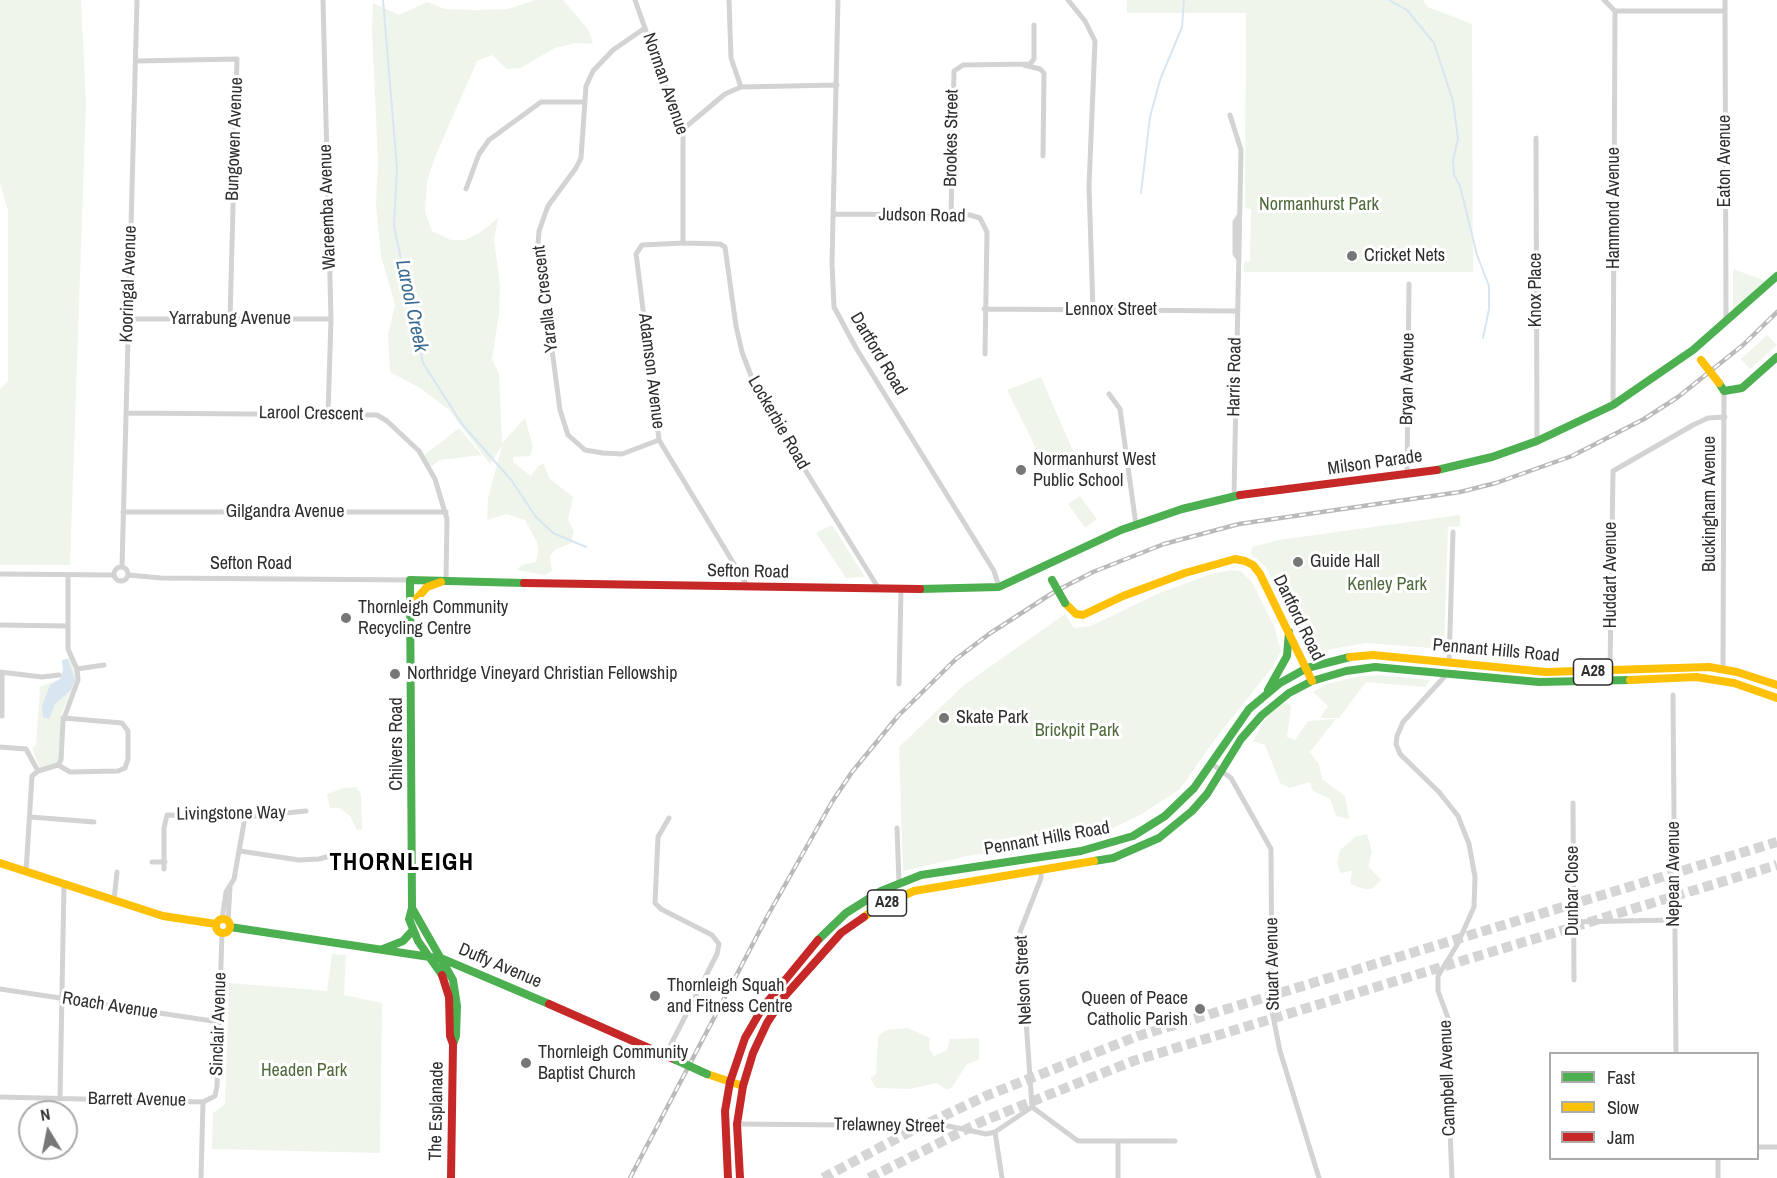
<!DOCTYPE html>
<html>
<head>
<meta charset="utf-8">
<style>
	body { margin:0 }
	#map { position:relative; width:1777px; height:1178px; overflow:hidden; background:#fff; font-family:"Archivo Narrow",sans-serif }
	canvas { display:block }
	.legend { position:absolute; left:1549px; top:1052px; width:210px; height:108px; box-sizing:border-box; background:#fff; border:2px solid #ababab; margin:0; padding:8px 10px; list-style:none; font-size:18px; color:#2e2e2e }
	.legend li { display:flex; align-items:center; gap:12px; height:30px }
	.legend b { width:30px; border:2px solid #ababab }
	.north { position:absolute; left:18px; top:1100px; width:60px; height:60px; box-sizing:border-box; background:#fff; border:2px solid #ababab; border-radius:50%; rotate:350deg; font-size:16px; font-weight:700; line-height:24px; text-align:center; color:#2e2e2e }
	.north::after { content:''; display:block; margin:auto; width:21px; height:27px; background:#777; clip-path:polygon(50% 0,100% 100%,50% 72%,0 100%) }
</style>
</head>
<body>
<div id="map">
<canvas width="1777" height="1178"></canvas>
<ul class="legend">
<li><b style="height:8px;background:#4caf50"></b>Fast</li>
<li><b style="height:8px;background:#ffc107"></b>Slow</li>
<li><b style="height:8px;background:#c62828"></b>Jam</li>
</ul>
<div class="north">N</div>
</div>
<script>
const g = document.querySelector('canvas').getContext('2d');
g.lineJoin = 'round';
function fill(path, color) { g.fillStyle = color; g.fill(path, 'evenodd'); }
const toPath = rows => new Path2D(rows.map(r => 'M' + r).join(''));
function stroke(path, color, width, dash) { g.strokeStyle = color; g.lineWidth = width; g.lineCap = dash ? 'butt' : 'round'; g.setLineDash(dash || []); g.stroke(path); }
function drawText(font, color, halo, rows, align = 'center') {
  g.font = font + ' "Archivo Narrow",sans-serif'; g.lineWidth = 6; g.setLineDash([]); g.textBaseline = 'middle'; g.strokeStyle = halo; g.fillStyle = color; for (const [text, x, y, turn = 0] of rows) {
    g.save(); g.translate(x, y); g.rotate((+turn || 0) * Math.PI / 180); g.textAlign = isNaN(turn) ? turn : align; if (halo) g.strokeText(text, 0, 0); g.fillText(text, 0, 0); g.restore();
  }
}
const green = toPath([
	[0,0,81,0,86,103,70,565,0,565,0,389,8,381,8,211,0,183],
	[535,0,563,0,589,31,593,44,575,43,555,48,521,68,507,69,492,55,477,61,435,157,427,182,425,212,432,231,451,240,465,240,481,232,498,218,494,240,500,286,499,314,492,359,499,374,502,443,525,418,533,447,530,456,513,457,513,462,531,476,539,465,544,464,549,478,573,497,568,520,574,532,571,543,556,549,550,556,552,571,545,575,517,570,522,565,536,562,538,552,537,542,525,520,507,514,487,520,488,498,502,446,490,464,449,410,420,388,390,372,388,335,395,305,381,256,376,205,378,162,372,31,373,3,399,15,427,2,445,9,475,10,508,9],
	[1127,0,1423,0,1428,7,1472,24,1473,272,1244,272,1244,262,1250,261,1251,209,1245,208,1246,13,1127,13],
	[1733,269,1766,281,1733,312],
	[1767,335,1777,345,1750,369,1741,359],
	[1041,377,1073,451,1044,465,1007,390],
	[459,428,482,455,440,460,429,468,423,456],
	[1080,496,1097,519,1085,528,1068,504],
	[1460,515,1460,526,1448,527,1444,649,1365,643,1317,652,1310,651,1265,566,1251,554,1252,547,1278,540],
	[832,525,865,577,846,578,816,533],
	[1231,570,1241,571,1252,582,1274,626,1281,651,1271,669,1216,738,1180,789,1140,815,1100,834,1044,845,967,856,903,871,899,747,964,685,1065,614,1074,628,1091,626,1157,594,1211,574],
	[70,658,75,670,75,681,61,716,59,763,40,768,32,748,36,745,40,687,60,679,63,670,62,660],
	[1379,675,1430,680,1425,687,1366,682,1339,718,1320,718,1328,706,1313,692,1327,684,1356,677],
	[1284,703,1291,705,1287,737,1295,740,1308,721,1336,719,1310,752,1319,764,1322,779,1345,796,1349,819,1336,816,1330,799,1313,791,1310,782,1290,788,1280,783,1265,745,1253,741,1269,711],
	[356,787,361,794,362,829,357,830,350,816,339,808,330,808,327,794,344,788],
	[1367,834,1372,852,1368,866,1381,880,1372,889,1364,889,1350,884,1352,871,1340,873,1337,862,1340,850,1355,837],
	[332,954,346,955,344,995,382,1003,380,1153,212,1149,213,1113,225,1104,229,983,327,991],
	[908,1028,930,1038,929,1049,934,1056,947,1050,950,1039,979,1038,979,1060,967,1064,952,1087,947,1090,937,1083,910,1089,876,1088,870,1078,876,1074,878,1036,886,1030]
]);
const water = toPath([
	[68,659,75,680,71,690,55,704,49,719,43,717,42,706,50,685,60,679,63,670,62,660]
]);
const stream = toPath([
	[383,0,397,168,394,226,423,363,462,424,512,481,536,517,553,533,586,547],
	[1389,0,1407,10,1434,43,1453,101,1458,139,1453,160,1454,175,1460,186,1477,255,1489,286,1489,309,1483,338],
	[1141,193,1150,117,1160,80,1182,27,1184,0]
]);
const highwayTunnel = toPath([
	[823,1178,909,1132,988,1095,1138,1036,1777,842],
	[869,1178,983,1121,1133,1061,1777,865]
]);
const street = toPath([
	[323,0,331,319,328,414],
	[635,0,683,136,683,243],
	[729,0,731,58,741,87],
	[838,0,832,263,834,307,856,348,994,571,999,587],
	[1068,0,1085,21,1095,41,1089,186,1093,310],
	[1604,0,1615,11],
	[1725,0,1726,321],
	[1615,11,1725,11],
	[645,28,613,50,593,71,586,86,581,158,576,168,548,206,539,231,538,244,560,410,568,435,585,450,603,453,622,454,659,440],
	[136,61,237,59,230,319],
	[1024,65,1040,69,1044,73,1043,156],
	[1230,115,1241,150,1234,496],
	[682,130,725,94,741,87,837,85],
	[1536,138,1537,441],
	[466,189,479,154,489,140,541,102,584,102],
	[833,214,970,215,980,218,987,232,985,354],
	[951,216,954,71,963,65,1030,64,1034,59,1034,25],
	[1238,258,1235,254,1235,222,1239,216],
	[984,309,1237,311],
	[128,319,331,319],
	[1109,394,1120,409,1136,525],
	[1613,405,1615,11],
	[126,413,377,415,387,421,419,451,435,479,447,519,446,580],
	[1407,474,1409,284],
	[123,512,446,512],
	[122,567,137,0],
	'114 574a7 7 0 1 1 14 0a7 7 0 1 1-14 0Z',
	[0,574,114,575],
	[128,575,161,578,410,580],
	[748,587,659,440,637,261,636,254,642,245,683,243,720,244,725,247,736,326,742,352,758,394,879,589],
	[0,625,67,626],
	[1449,663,1453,532],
	[77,669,104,665],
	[1723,669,1724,391],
	[1610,670,1613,471,1693,425,1708,418,1725,417],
	[0,672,42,677,59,675],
	[2,672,2,716],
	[1446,675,1403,722,1397,736,1396,744,1400,754,1439,792,1458,816,1469,844,1475,877,1474,907,1457,945,1438,976,1438,991,1448,1018,1451,1058,1448,1084,1452,1178],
	[899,684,901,589],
	[1673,695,1676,1054],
	[0,747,26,749,38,771],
	[1212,764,1231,778,1271,849,1272,1011,1280,1051,1319,1178],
	[58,765,70,772,118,771,125,768,128,759,128,731,122,723,63,718],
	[1573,803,1574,980],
	[31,817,94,822],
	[897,828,899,883],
	[240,851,299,860,319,859,333,855],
	[152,862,165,862],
	[164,869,164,828,167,815,245,817,306,811],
	[26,872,32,776,38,771,58,765,61,760,63,721,78,680,77,669,68,649,68,575],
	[114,900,117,872],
	[222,919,226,892,234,879,245,817],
	[228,921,230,887],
	[1572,922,1674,920],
	[0,989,219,1022],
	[666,1054,717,954,719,944,712,935,661,909,655,903,658,837,669,818],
	[0,1097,203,1102],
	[60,1098,64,884],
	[1032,1107,1020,932,1041,878,1041,870],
	[1032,1107,1078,1141,1175,1141],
	[737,1124,948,1126,986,1134,995,1132,1032,1107],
	[995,1132,1002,1178],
	[1118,1141,1118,1178],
	[1758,1147,1777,1147],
	[1718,1158,1718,1178],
	[201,1178,203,1102,215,1096,217,1086,222,933]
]);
const fast = toPath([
	[1719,383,1724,391,1742,388,1777,357],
	[1437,470,1492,457,1537,441,1613,405,1693,350,1777,276],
	[920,589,999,587,1121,530,1182,509,1240,495],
	[1268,690,1287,656,1289,632],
	[1094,861,1113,858,1159,838,1192,811,1207,794,1241,739,1262,715,1289,693,1312,681,1346,671,1375,667,1539,682,1630,680],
	[412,908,453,980,457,1006,456,1036,453,1044],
	[230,927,443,959,549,1004],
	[818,940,846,913,881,891,921,875,1081,851,1133,836,1165,816,1194,788,1249,709,1280,683,1307,668,1350,657],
	[383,949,403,941,413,930],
	[442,975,418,941,409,919,412,908,410,580,524,583]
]);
const slow = toPath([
	[1065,603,1076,614,1083,615,1123,596,1185,573,1235,559,1245,561,1253,565,1260,574,1312,681],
	[411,605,427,587,441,582],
	[1350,657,1373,655,1546,672,1709,667,1737,672,1777,685],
	[1630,680,1696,677,1734,683,1777,698],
	[0,863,163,916,216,924],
	[864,917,876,908,914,891,1094,861],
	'216 926a7 7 0 1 1 14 0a7 7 0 1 1-14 0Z',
	[707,1074,743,1086]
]);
const jam = toPath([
	[1240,495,1437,470],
	[524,583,920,589],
	[442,975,449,997,450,1036,453,1044,451,1178],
	[549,1004,676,1060],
	[728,1178,725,1111,730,1082,745,1038,763,1007,818,940],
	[740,1178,737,1124,743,1086,753,1053,767,1023,783,998,841,933,864,917]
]);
const rail = toPath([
	[630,1178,768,915,832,802,852,772,898,716,956,659,989,634,1054,592,1093,572,1164,544,1239,524,1460,492,1496,483,1572,456,1644,419,1678,397,1743,345,1777,312]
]);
const fastBridge = toPath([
	[1052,580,1065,603],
	[676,1060,707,1074]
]);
const slowBridge = toPath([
	[1701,360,1719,383]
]);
const markers = [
	[1352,256,6,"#777"],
	[1021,470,6,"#777"],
	[1298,562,6,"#777"],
	[346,618,6,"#777"],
	[395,674,6,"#777"],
	[944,718,6,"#777"],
	[655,996,6,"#777"],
	[1200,1009,6,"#777"],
	[526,1063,6,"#777"]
];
const shields = [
	[1593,672,39],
	[887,903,39]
];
const shieldNames = [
	["A28",1593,672],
	["A28",887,903]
];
const streetNames = [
	["Norman Avenue",665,84,71],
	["Brookes Street",952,138,-89],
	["Bungowen Avenue",235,139,-88],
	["Eaton Avenue",1725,161,-90],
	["Wareemba Avenue",328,207,-92],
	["Hammond Avenue",1614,208,-90],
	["Judson Road",922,216,1],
	["Kooringal Avenue",129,284,-88],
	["Knox Place",1536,290,-90],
	["Yaralla Crescent",546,299,-97],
	["Lennox Street",1111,310],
	["Yarrabung Avenue",230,319],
	["Dartford Road",878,354,59],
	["Adamson Avenue",651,371,83],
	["Harris Road",1235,377,-89],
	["Bryan Avenue",1408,379,-89],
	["Larool Crescent",311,414,1],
	["Lockerbie Road",778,423,60],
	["Milson Parade",1375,463,-8],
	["Buckingham Avenue",1710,504,-90],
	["Gilgandra Avenue",285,512],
	["Sefton Road",251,564],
	["Sefton Road",748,572,1],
	["Huddart Avenue",1611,575,-90],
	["Dartford Road",1298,618,64],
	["Pennant Hills Road",1496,651,5],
	["Chilvers Road",397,744,-90],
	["Livingstone Way",231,814,-1],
	["Pennant Hills Road",1047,839,-10],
	["Nepean Avenue",1674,874,-90],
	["Dunbar Close",1573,891,-90],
	["Stuart Avenue",1273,964,-91],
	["Duffy Avenue",500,966,23],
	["Nelson Street",1024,980,-93],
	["Roach Avenue",110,1006,9],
	["Sinclair Avenue",219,1024,-88],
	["Campbell Avenue",1448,1078,-92],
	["Barrett Avenue",137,1100,1],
	["The Esplanade",437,1111,-89],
	["Trelawney Street",889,1126,1]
];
const parkNames = [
	["Normanhurst Park",1319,205],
	["Kenley Park",1387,585],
	["Brickpit Park",1077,731],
	["Headen Park",304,1071]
];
const poiNames = [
	["Cricket Nets",1364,256],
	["Normanhurst West",1033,460],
	["Public School",1033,481],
	["Guide Hall",1310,562],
	["Thornleigh Community",358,608],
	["Recycling Centre",358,629],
	["Northridge Vineyard Christian Fellowship",407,674],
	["Skate Park",956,718],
	["Thornleigh Squah",667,986],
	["and Fitness Centre",667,1007],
	["Queen of Peace",1188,999,"right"],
	["Catholic Parish",1188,1020,"right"],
	["Thornleigh Community",538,1053],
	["Baptist Church",538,1074]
];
const waterNames = [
	["Larool Creek",411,306,78]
];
const districtNames = [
	["THORNLEIGH",402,864]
];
fill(green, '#f0f5ec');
fill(water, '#d8e6f2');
stroke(stream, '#d8e6f2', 2);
stroke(highwayTunnel, '#d5d5d5', 10, [10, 5]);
stroke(street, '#d3d3d3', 5);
stroke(fast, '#4caf50', 8);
stroke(slow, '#ffc107', 8);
stroke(jam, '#c62828', 8);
stroke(rail, '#bababa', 4.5);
stroke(rail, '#fff', 2, [7]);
stroke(fastBridge, '#4caf50', 8);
stroke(slowBridge, '#ffc107', 8);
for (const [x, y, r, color] of markers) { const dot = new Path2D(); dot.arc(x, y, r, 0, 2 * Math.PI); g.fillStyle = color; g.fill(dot); stroke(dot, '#fff', 2); }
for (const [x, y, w] of shields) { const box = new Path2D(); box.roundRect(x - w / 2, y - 13, w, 26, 4.5); g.fillStyle = '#fff'; g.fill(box); stroke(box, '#2e2e2e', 1.5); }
drawText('bold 16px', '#2e2e2e', null, shieldNames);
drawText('18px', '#2e2e2e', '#fff', streetNames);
drawText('18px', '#4e6a3b', '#fff', parkNames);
drawText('18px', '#2e2e2e', '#fff', poiNames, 'left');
drawText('italic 20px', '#3c6b91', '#fff', waterNames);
g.letterSpacing = '1.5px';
drawText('bold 24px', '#000', '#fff', districtNames);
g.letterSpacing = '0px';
</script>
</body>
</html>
